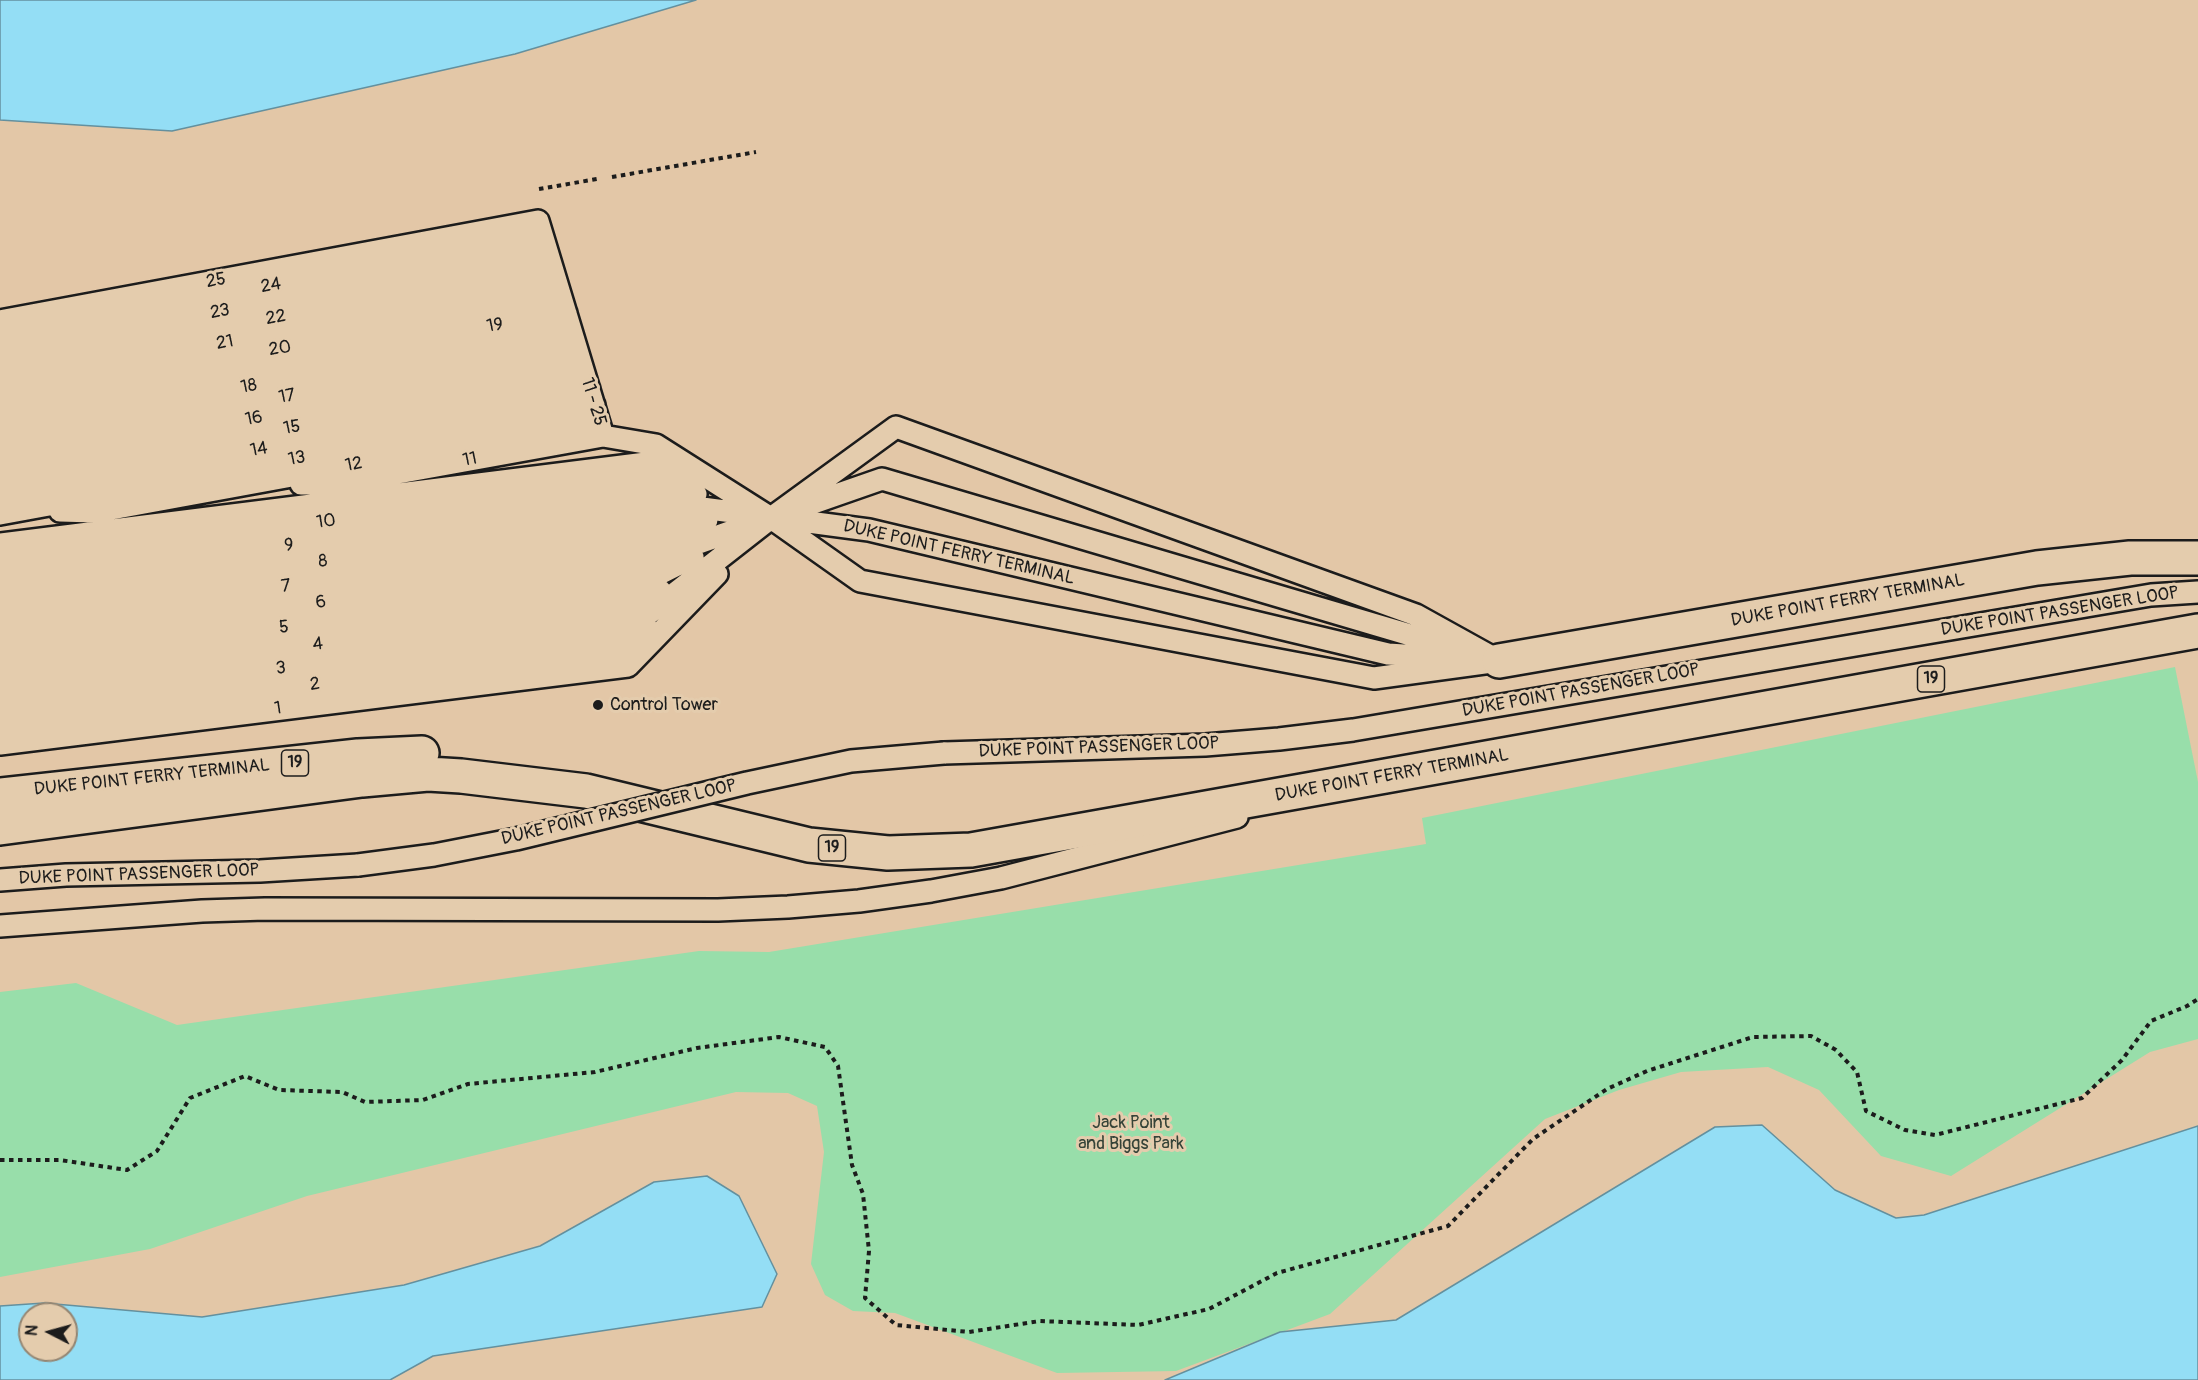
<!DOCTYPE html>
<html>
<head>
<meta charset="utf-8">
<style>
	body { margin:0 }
	#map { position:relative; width:2198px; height:1380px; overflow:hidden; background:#e3c7a7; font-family:Pangolin,sans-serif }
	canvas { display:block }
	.north { position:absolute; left:18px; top:1302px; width:60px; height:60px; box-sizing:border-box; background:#e4ccad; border:2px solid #948673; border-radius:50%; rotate:276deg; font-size:16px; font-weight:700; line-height:24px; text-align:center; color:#1c1c1c }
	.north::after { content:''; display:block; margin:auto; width:21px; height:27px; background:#1c1c1c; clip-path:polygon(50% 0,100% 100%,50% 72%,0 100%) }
</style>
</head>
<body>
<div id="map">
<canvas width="2198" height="1380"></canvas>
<div class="north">N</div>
</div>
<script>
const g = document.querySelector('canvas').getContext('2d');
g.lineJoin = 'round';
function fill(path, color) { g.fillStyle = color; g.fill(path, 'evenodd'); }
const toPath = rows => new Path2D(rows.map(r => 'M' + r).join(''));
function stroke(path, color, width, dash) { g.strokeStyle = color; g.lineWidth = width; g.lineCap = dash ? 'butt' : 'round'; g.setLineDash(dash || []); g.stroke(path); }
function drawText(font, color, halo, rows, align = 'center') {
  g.font = font + ' Pangolin,sans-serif'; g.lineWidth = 6; g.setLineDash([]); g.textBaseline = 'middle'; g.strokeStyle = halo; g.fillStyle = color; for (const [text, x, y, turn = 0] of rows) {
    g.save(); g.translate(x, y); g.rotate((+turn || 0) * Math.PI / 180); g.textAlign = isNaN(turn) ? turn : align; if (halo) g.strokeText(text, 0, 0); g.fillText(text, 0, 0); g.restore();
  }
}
const green = toPath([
	[2175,667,2198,782,2198,1039,2150,1052,1951,1176,1881,1156,1819,1090,1768,1067,1681,1072,1619,1090,1545,1119,1330,1314,1282,1332,1396,1320,1715,1127,1762,1125,1835,1190,1896,1218,1924,1215,2198,1126,2198,1380,1165,1380,1262,1339,1176,1371,1057,1373,895,1313,853,1311,825,1295,811,1264,824,1152,817,1106,788,1093,736,1092,307,1196,150,1249,0,1277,0,992,76,983,177,1025,699,951,769,952,1426,844,1422,818]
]);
const water = toPath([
	[0,0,696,0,515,54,172,131,0,120,0,0],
	[1762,1125,1835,1190,1896,1218,1924,1215,2198,1126,2198,1380,1165,1380,1280,1332,1396,1320,1715,1127,1762,1125],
	[707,1176,739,1196,777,1274,762,1307,433,1356,390,1380,0,1380,0,1306,44,1303,202,1317,404,1285,540,1246,654,1182,707,1176],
	[30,1314,66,1314,66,1350,30,1350,30,1314]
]);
const path = toPath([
	[612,177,756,152],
	[539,189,597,179],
	[0,1160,60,1160,127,1170,157,1151,190,1098,245,1076,279,1090,342,1092,365,1102,423,1100,468,1084,595,1072,697,1048,779,1037,825,1047,838,1066,852,1165,863,1194,869,1251,865,1298,896,1325,969,1332,1040,1321,1138,1325,1209,1309,1277,1273,1448,1226,1533,1139,1607,1089,1647,1071,1753,1037,1811,1036,1836,1050,1857,1072,1866,1111,1905,1130,1935,1135,2082,1098,2122,1060,2151,1021,2187,1006,2198,999]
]);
const lane = toPath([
	[0,321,538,221,603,436,656,445,771,518,860,581,1374,678,1499,661],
	[0,336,542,237],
	[0,353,547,252],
	[0,369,551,267],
	[0,385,556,282],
	[0,401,561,298],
	[0,417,566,313],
	[0,433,570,328],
	[0,449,575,344],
	[0,465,579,359],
	[0,482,584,374],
	[301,484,337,484,603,436],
	[0,498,589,389],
	[793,510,882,479,1461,650],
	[60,511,95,512,598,420],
	[0,514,594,405],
	[0,544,654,462,689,479],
	[0,562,652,480,696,494],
	[0,582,649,501,869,530,1388,654,1451,658],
	[0,602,647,522,707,520],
	[0,623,644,543,697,532],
	[0,643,642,563,755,523],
	[0,663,639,584,693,557],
	[0,683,636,605,660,590],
	[0,704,633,626,771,518,896,427,1416,615,1499,661],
	[0,724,631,646,649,630],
	[0,744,628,666,717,574],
	[944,753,1205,745,1279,739,1353,730,2063,610,2151,595,2198,592],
	[0,880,66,875,260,871,358,865],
	[0,926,202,911,265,909,718,910,788,907,859,901,931,891,1001,878,1237,817]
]);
const highway = toPath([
	[1499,661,2037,568,2130,558,2198,558],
	[0,795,358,756,422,753],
	[0,828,362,780,428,774,461,776,586,791,809,845,888,853,971,850,2198,631]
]);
const laneBridge = toPath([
	[358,865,434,855,516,839,747,783,851,761,944,753]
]);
const markers = [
	[598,705,6,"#1c1c1c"]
];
const shields = [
	[1931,679,27],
	[295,763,27],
	[832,848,27]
];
const shieldNames = [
	["19",1931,679],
	["19",295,763],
	["19",832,848]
];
const streetNames = [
	["25",216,281,-11],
	["24",271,286,-10],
	["23",220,312,-10],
	["22",276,318,-10],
	["19",495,326,-10],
	["21",225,343,-10],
	["20",280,349,-10],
	["18",249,387,-10],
	["17",287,397,-10],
	["11 - 25",593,402,73],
	["16",254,419,-10],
	["15",292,428,-10],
	["14",259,450,-10],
	["13",297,459,-10],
	["11",470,460,-10],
	["12",354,465,-10],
	["10",326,522,-7],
	["9",289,546,-7],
	["DUKE POINT FERRY TERMINAL",959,553,13],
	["8",323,562,-7],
	["7",286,587,-7],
	["DUKE POINT FERRY TERMINAL",1848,601,-10],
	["6",321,603,-7],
	["DUKE POINT PASSENGER LOOP",2060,612,-9],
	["5",284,628,-7],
	["4",318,645,-7],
	["3",281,669,-7],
	["2",315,685,-7],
	["DUKE POINT PASSENGER LOOP",1581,691,-10],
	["1",278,709,-7],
	["DUKE POINT PASSENGER LOOP",1099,748,-2],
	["DUKE POINT FERRY TERMINAL",1392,776,-10],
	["DUKE POINT FERRY TERMINAL",152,778,-6],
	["DUKE POINT PASSENGER LOOP",619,813,-13],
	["DUKE POINT PASSENGER LOOP",139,875,-2]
];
const poiNames = [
	["Control Tower",610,705]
];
const parkNames = [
	["Jack Point",1131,1123],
	["and Biggs Park",1131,1144]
];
fill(green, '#98deaa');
fill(water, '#94def5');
stroke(water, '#64909e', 1.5);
stroke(lane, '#1c1c1c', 26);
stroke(highway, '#1c1c1c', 38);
stroke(path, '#1c1c1c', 4, [4.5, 4.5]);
stroke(lane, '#e4ccad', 21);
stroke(highway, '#e4ccad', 33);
stroke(laneBridge, '#1c1c1c', 26, []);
stroke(laneBridge, '#e4ccad', 21);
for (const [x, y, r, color] of markers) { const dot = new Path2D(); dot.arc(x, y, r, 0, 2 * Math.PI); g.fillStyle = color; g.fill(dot); stroke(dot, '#e4ccad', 2); }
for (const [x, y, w] of shields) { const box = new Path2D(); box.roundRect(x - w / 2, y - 13, w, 26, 4.5); g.fillStyle = '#e4ccad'; g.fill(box); stroke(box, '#1c1c1c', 1.5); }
drawText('bold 16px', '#1c1c1c', null, shieldNames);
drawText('18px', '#1c1c1c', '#e4ccad', streetNames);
drawText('18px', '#1c1c1c', '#e4ccad', poiNames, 'left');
drawText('18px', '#354338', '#e4ccad', parkNames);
</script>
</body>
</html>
